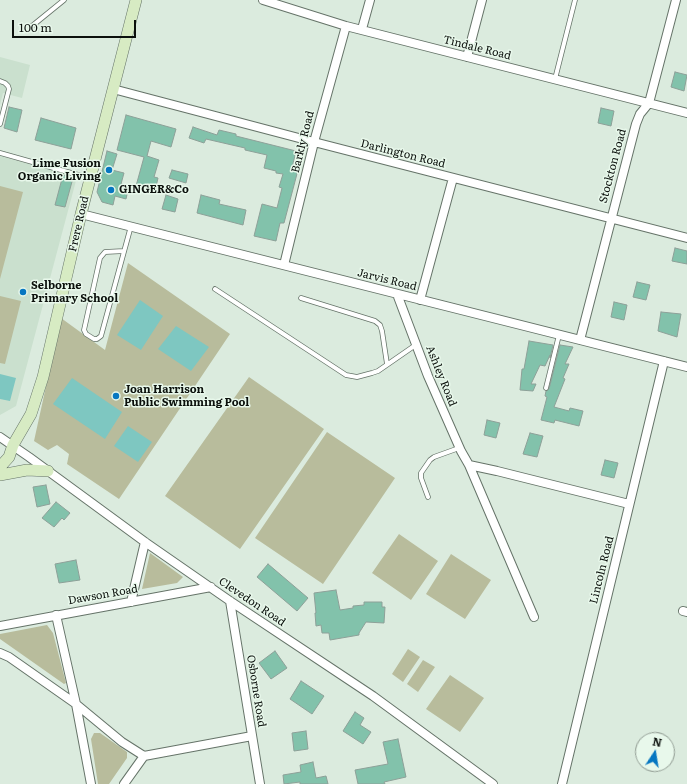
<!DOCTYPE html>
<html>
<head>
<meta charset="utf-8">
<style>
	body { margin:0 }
	#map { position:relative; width:687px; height:784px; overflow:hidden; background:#dbebde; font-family:Literata,serif }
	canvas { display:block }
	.north { position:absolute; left:635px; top:732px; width:40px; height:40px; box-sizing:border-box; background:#e8f8eb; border:1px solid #909b92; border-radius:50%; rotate:12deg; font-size:11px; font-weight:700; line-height:16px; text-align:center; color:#0b100c }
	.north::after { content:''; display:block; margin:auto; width:14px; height:18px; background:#0677c1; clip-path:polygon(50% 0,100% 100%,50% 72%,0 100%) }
	.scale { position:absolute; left:12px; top:20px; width:124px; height:18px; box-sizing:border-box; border:2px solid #0b100c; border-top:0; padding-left:5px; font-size:12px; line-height:14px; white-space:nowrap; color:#0b100c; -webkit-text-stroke:3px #e8f8eb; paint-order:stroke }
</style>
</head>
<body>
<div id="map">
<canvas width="687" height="784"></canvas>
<div class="north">N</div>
<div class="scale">100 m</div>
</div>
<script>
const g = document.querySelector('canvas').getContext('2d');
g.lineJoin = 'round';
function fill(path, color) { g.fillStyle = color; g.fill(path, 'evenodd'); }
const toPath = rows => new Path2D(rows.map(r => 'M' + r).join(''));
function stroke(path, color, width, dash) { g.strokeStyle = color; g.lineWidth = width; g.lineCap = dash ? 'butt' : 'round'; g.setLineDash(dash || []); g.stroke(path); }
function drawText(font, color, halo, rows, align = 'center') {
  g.font = font + ' Literata,serif'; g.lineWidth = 3; g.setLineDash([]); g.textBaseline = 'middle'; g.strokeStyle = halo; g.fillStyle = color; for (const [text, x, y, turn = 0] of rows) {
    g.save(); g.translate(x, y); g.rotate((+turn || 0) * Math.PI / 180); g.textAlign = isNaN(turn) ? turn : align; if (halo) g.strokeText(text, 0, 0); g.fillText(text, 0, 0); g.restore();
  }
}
const built = toPath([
	[0,57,30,65,22,98,3,93,0,105],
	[0,156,77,177,16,406,0,415]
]);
const green = toPath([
	[0,186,23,192,0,279],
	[128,263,230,334,119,499,67,464,69,454,57,445,48,450,34,441,61,318,105,350],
	[0,296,21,301,5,364,0,363],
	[249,377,324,429,240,549,165,496],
	[327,432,395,478,323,584,255,538],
	[399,534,438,561,411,600,372,573],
	[150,553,183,577,177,583,142,589],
	[451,554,491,580,465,619,426,594],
	[47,625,53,633,66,683,64,684,0,639,0,634],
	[408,649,420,657,403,682,392,674],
	[423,660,435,667,418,692,407,684],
	[450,675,484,698,460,732,426,709],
	[94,733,100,733,127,752,127,758,109,784,98,784,91,739]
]);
const water = toPath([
	[140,300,163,316,141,350,117,335],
	[176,326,209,347,191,371,158,349],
	[0,374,16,378,10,401,0,399],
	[72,378,122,412,105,439,53,404],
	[128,426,152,442,138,462,114,446]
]);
const building = toPath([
	[675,72,687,75,684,91,671,87,675,72],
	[9,107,22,110,17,132,4,128,9,107],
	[601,108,614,111,611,126,598,123,601,108],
	[126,115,176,129,171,147,151,141,147,156,159,160,154,177,158,178,155,191,136,186,144,157,117,150,126,115],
	[41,118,76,128,71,149,35,140,41,118],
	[193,127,217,135,219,130,236,134,236,136,296,151,292,168,298,170,284,223,280,223,276,241,254,236,262,204,277,208,282,188,279,187,283,174,276,173,276,171,264,168,267,155,245,150,245,148,206,139,204,143,189,138,193,127],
	[107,151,117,154,112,170,124,173,121,184,129,186,126,199,115,196,113,205,102,202,97,192,107,151],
	[172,170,188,174,186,183,169,178,172,170],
	[63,175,73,178,65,207,55,205,63,175],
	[166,195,178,199,175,212,162,209,166,195],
	[201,195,220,200,219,204,246,210,243,225,197,213,201,195],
	[675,248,687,251,687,264,672,261,675,248],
	[637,282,650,285,646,300,633,297,637,282],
	[614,302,627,305,624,320,611,317,614,302],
	[661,312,681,314,677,337,658,331,661,312],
	[529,341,553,345,550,358,550,355,545,366,540,365,531,384,536,384,533,391,520,390,522,369,524,369,529,341],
	[560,345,573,347,565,364,569,364,563,378,565,379,554,407,569,411,570,408,583,411,579,426,555,420,554,423,541,420,547,397,545,396,546,391,549,389,560,345],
	[487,420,500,423,496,438,484,435,487,420],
	[530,433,543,436,537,457,523,454,530,433],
	[605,460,618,463,614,478,601,475,605,460],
	[46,485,50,504,37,507,33,487,46,485],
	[56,502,70,513,64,520,62,518,54,527,42,518,56,502],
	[76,560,80,580,59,583,55,564,76,560],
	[268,564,308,598,297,611,257,577,268,564],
	[336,590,340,610,353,608,353,606,364,605,364,602,382,602,382,607,385,607,384,623,366,622,359,633,359,635,330,640,329,633,322,633,321,625,316,626,315,613,316,613,314,593,336,590],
	[275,651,287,668,271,679,259,663,275,651],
	[301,681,324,696,312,714,290,699,301,681],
	[355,712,364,718,360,725,371,732,363,744,343,731,355,712],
	[306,731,308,749,294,751,292,733,306,731],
	[398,739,406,777,384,782,385,784,358,784,355,770,388,764,383,742,398,739],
	[313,762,316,778,326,776,328,784,300,784,300,782,284,784,283,775,301,772,300,765,313,762]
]);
const lane = toPath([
	[32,26,64,0],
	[555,79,575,0],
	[0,81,5,83,8,86,9,89,0,124],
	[0,153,89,178],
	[124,251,105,252,100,258,84,330,86,334,94,339,97,339,101,336,131,226],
	[215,289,346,375,357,377,372,373,378,371,417,344],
	[301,298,375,321,380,325,382,331,387,364],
	[546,388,559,335],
	[428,497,421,478,421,473,430,460,434,457,459,448]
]);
const street = toPath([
	[263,0,346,26,687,113],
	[362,29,370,0],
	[467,57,482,0],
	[113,89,314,142,687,238],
	[81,214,687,367],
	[284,265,314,142,346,26],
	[397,294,428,376,461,451,469,465,497,471,629,504],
	[420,300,453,178],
	[580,340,636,124,640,114,649,103,676,0],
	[0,437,29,457,145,542,230,601,373,696,493,784],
	[469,465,534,617],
	[230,601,260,784],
	[131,602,145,542],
	[683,611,687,612],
	[56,615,76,704,91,784],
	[0,626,211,587],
	[0,653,9,657,76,704,122,742,144,756,124,784],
	[144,756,252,736],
	[562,784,664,361]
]);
const secondary = toPath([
	[0,467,9,457,13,445,31,414,43,377,81,214,136,0],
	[0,475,27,470,48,471]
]);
const markers = [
	[109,170,4,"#0677c1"],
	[111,190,4,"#0677c1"],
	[23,292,4,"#0677c1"],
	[116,396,4,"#0677c1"]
];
const streetNames = [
	["Tindale Road",477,48,14],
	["Barkly Road",303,142,-76],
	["Darlington Road",403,154,14],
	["Stockton Road",613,166,-75],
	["Frere Road",79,224,-77],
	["Jarvis Road",387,280,14],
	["Ashley Road",441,376,68],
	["Lincoln Road",602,570,-76],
	["Dawson Road",103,595,-10],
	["Clevedon Road",252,602,34],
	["Osborne Road",256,691,81]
];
const poiNames = [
	["Lime Fusion",101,164,"right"],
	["Organic Living",101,177,"right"],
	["GINGER&Co",119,190],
	["Selborne",31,286],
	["Primary School",31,299],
	["Joan Harrison",124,390],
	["Public Swimming Pool",124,403]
];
fill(built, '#cae0ce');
fill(green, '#b8bc9c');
fill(water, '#7ec7c1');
fill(building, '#82c2ab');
stroke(building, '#8da098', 1);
stroke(lane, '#657368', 5.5);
stroke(street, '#657368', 10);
stroke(secondary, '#657368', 12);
stroke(lane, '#fff', 4);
stroke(street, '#fff', 8);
stroke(secondary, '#d7ebc3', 11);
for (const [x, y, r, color] of markers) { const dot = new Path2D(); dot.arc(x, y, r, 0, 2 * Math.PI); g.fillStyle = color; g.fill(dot); stroke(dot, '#e8f8eb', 1.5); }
drawText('11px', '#0b100c', '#e8f8eb', streetNames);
drawText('bold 11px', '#0b100c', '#e8f8eb', poiNames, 'left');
</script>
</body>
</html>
